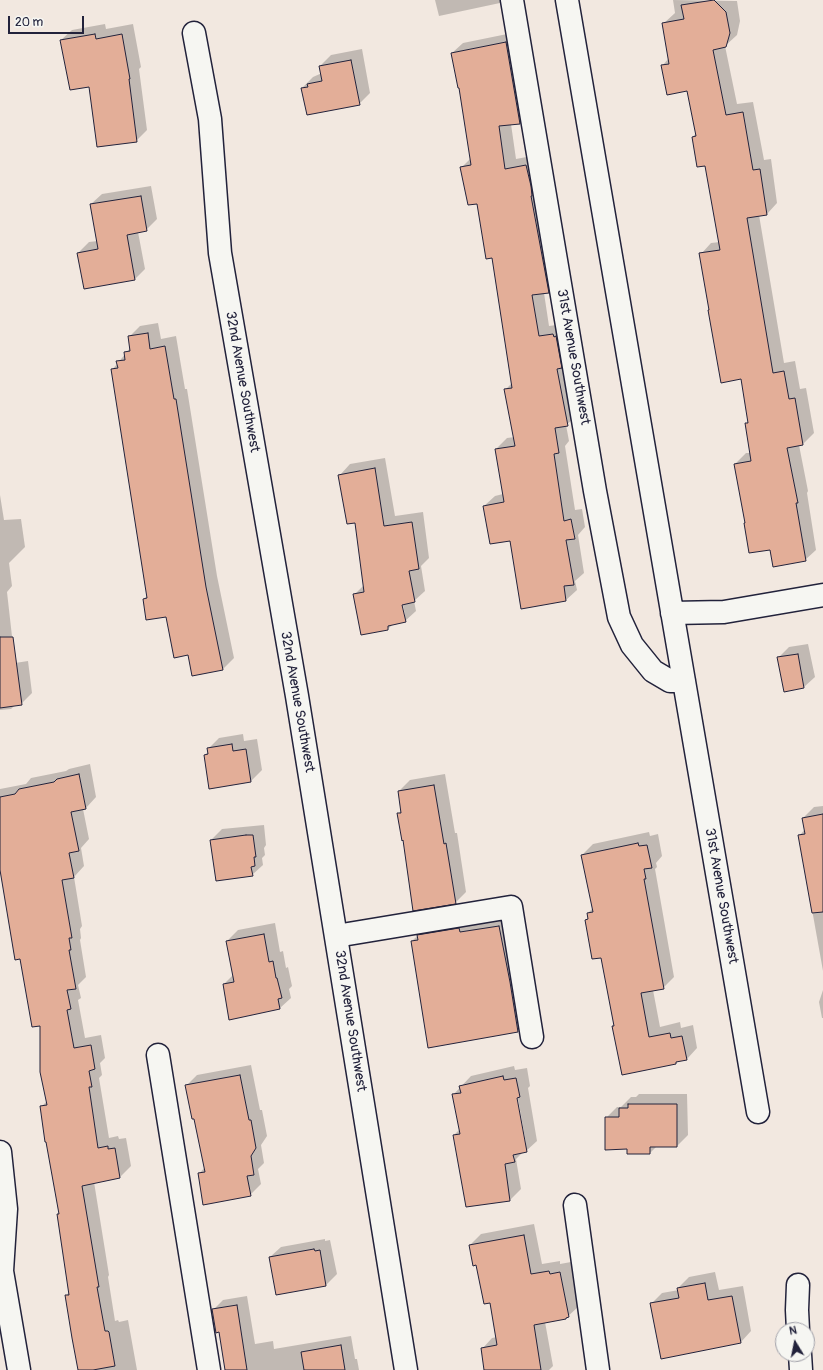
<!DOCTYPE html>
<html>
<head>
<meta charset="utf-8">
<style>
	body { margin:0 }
	#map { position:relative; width:823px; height:1370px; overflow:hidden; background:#f2e8e0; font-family:Pangolin,sans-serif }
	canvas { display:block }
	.north { position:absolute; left:775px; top:1322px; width:40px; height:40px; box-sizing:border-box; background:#f6f6f2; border:1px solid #a1a1a9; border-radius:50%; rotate:350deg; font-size:11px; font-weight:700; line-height:16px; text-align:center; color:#22223b }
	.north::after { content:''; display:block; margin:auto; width:14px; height:18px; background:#22223b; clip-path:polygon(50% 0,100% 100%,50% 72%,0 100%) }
	.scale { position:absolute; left:8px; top:16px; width:76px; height:18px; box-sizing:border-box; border:2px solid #22223b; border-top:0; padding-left:5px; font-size:12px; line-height:14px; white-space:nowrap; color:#22223b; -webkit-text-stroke:3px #f6f6f2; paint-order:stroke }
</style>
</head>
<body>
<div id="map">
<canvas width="823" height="1370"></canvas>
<div class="north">N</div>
<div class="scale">20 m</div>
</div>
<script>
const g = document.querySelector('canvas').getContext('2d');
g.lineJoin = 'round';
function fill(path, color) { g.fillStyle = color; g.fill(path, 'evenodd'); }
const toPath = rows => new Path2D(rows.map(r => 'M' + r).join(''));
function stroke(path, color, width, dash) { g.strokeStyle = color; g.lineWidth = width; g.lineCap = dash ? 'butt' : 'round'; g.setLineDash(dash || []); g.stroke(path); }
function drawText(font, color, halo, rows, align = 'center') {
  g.font = font + ' Pangolin,sans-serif'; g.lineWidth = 3; g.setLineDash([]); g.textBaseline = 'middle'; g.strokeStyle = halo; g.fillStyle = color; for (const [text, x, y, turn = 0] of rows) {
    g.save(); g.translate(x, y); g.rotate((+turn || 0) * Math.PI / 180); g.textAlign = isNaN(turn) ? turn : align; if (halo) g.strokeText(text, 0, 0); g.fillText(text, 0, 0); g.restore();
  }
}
const shadow = toPath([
	[435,0,503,0,500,3,439,16],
	[673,0,737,1,740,21,737,35,725,46,737,104,753,102,764,160,771,159,777,203,767,214,759,215,784,363,795,361,800,389,806,388,814,433,803,444,799,445,808,491,807,493,816,550,805,560,771,548,745,523,746,522,735,464,746,453,751,453,746,424,749,421,742,377,710,309,701,254,711,243,720,242,706,165,693,137,696,133,688,90,662,66,669,58,663,24,675,13],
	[105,24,106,29,133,24,141,67,139,69,147,130,136,141,90,86,61,40,72,30],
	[517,32,531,112,520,123,511,124,516,159,537,155,559,281,548,292,544,293,549,326,564,324,579,414,566,425,569,441,565,446,575,510,582,509,585,527,578,535,584,573,575,581,577,590,566,600,522,608,510,540,484,506,495,496,503,494,496,449,507,438,515,437,505,390,512,383,493,257,477,202,461,168,471,158,460,87,452,53,463,43],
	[362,49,370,93,359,104,302,88,313,77,322,73,320,66,331,55],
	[151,186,157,219,146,230,138,232,145,269,134,280,78,253,89,242,98,241,91,204,102,194],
	[158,323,161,339,176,336,185,389,187,389,217,576,234,658,223,669,193,675,189,654,167,615,144,599,148,595,112,370,131,347,129,337,140,326],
	[385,458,395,516,423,512,429,558,421,566,425,591,414,601,416,611,405,621,393,624,388,629,354,595,364,585,356,522,340,475,350,464],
	[401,600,402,600,405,615,403,615],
	[0,495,4,520,21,519,25,547,9,563,12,586,7,592,15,663,28,661,32,693,21,704,16,704,11,709,0,710],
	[808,644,815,677,804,687,778,658,789,647],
	[243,734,244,741,257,739,262,770,251,781,210,788,205,755,209,751,208,749,219,738],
	[90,764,96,797,86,808,83,809,89,839,81,848,84,866,74,877,82,926,80,929,81,938,80,940,86,977,78,985,81,998,78,1000,85,1038,101,1035,105,1058,100,1063,102,1075,99,1078,109,1138,118,1136,119,1139,126,1138,131,1166,120,1177,94,1182,109,1275,108,1277,115,1321,118,1320,119,1322,128,1320,137,1370,79,1370,66,1296,69,1292,58,1214,60,1213,41,1107,47,1101,41,1025,21,958,0,865,0,789,26,784,31,778,66,771,69,769],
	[445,774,455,833,457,833,466,892,455,903,404,839,398,814,402,810,399,791,410,780],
	[823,806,823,971,806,876,800,835,805,829,803,818,814,807],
	[264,825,266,845,264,848,265,855,262,858,263,865,252,875,211,840,222,829],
	[649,832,650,836,658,834,662,856,656,863,657,867,655,869,674,977,663,988,653,990,660,1027,680,1022,681,1028,693,1025,697,1048,687,1059,678,1060,676,1063,613,1027,614,1026,602,957,586,920,589,918,588,913,593,908,582,855,593,844],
	[509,915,528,1021,517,1031,412,941,429,925],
	[275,923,280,952,283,951,286,968,288,967,292,986,289,989,291,998,280,1008,224,984,233,975,227,941,238,930],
	[823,990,823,1018,822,1018,819,1002],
	[251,1065,260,1110,262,1110,267,1136,261,1145,264,1163,258,1169,261,1184,250,1195,199,1174,205,1167,195,1117,186,1086,197,1075],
	[514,1066,515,1070,527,1068,530,1086,528,1088,537,1141,526,1151,523,1152,516,1159,521,1189,510,1200,454,1135,460,1129,453,1095,471,1076],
	[515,1093,517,1093,526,1144,524,1144],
	[639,1094,687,1094,688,1135,677,1146,657,1146,650,1153,628,1148,606,1118,617,1107,621,1107,631,1097,636,1097],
	[534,1224,542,1264,560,1261,560,1264,571,1262,579,1306,565,1319,545,1322,553,1366,549,1370,485,1370,482,1349,492,1338,497,1337,491,1302,470,1245,481,1234],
	[325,1239,325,1241,330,1240,337,1274,326,1285,270,1257,281,1247],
	[715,1272,719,1290,743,1286,751,1331,741,1342,651,1304,662,1293,679,1290,678,1288,689,1277],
	[247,1296,255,1344,273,1341,274,1349,351,1336,355,1359,357,1359,359,1370,226,1370,220,1331,213,1310,223,1300]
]);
const building = toPath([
	[714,0,726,12,730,33,726,47,713,50,726,115,743,112,753,170,760,169,767,215,747,218,773,373,784,371,789,399,795,398,803,445,787,448,798,503,796,503,806,561,773,567,770,550,749,553,744,523,745,523,734,464,751,461,745,423,748,423,741,379,721,383,708,310,709,310,699,253,720,250,705,166,697,167,692,137,696,136,687,91,667,95,661,65,669,64,662,23,684,19,681,5,714,0],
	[95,34,96,39,122,34,130,79,129,79,137,142,97,147,89,87,70,90,60,40,95,34],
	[506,42,520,124,499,126,505,169,526,165,531,186,532,196,531,196,549,293,532,295,539,336,553,334,554,337,556,336,562,368,557,369,568,426,555,428,559,453,554,454,564,521,571,519,575,539,566,540,574,585,564,586,566,601,521,609,510,541,490,544,483,506,504,502,495,449,515,446,504,389,512,388,492,258,486,259,477,204,468,205,460,167,471,165,459,88,458,88,451,53,506,42],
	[351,60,360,105,307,115,301,88,308,87,307,84,322,81,319,66,351,60],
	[141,196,147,231,127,235,135,280,84,289,77,253,98,249,90,204,141,196],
	[148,333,150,349,165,346,174,399,176,399,206,587,223,670,192,676,188,655,174,658,166,617,146,620,143,599,147,598,111,369,118,368,116,361,125,360,124,352,130,351,128,336,148,333],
	[375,468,384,526,412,522,419,569,409,571,415,602,402,605,406,622,388,626,388,630,361,635,353,594,364,592,355,523,347,524,338,475,375,468],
	[0,637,13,637,22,705,0,708,0,637],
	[798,654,804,688,784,692,777,657,798,654],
	[232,744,233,751,246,749,251,782,209,789,204,755,208,754,207,748,232,744],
	[79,774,86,809,71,812,79,851,69,853,74,878,62,880,72,938,69,938,71,950,69,950,76,989,67,990,71,1009,67,1010,74,1048,91,1045,95,1069,89,1071,92,1087,89,1087,98,1148,108,1146,108,1149,115,1148,120,1178,82,1186,99,1287,97,1287,105,1331,108,1331,109,1332,115,1366,93,1370,78,1370,72,1338,65,1295,69,1295,57,1214,59,1214,46,1142,45,1142,40,1106,47,1105,40,1072,40,1026,32,1027,20,959,15,960,0,870,0,797,15,794,19,789,54,782,57,779,79,774],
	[434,785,444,844,446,843,456,904,413,911,403,840,402,841,397,813,401,813,398,791,434,785],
	[823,814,823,912,812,913,798,835,805,834,802,818,823,814],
	[246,835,253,835,256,857,254,857,255,866,251,867,253,876,216,881,210,840,246,835],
	[638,843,639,846,647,845,652,868,644,869,646,879,644,879,664,989,641,993,649,1037,670,1033,671,1038,682,1036,687,1060,676,1062,676,1064,622,1075,612,1026,614,1026,601,958,592,959,585,920,588,919,587,913,593,912,581,855,638,843],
	[499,926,510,982,518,1032,428,1048,411,941,418,940,417,935,459,928,460,932,499,926],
	[264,934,269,962,273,961,276,978,277,978,282,998,278,999,280,1009,229,1020,223,984,234,982,226,941,264,934],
	[240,1075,249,1120,251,1120,256,1148,251,1156,254,1175,247,1176,251,1196,203,1205,198,1173,205,1172,194,1119,192,1119,185,1085,240,1075],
	[503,1076,504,1080,516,1078,520,1097,517,1098,527,1152,513,1155,515,1162,505,1164,510,1201,466,1207,453,1135,460,1134,452,1094,461,1093,459,1086,503,1076],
	[628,1104,677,1104,677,1147,650,1147,650,1154,627,1154,627,1149,605,1150,605,1117,619,1117,619,1108,628,1108,628,1104],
	[524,1235,531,1274,549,1271,550,1274,560,1272,569,1317,566,1318,566,1319,534,1325,541,1370,484,1370,481,1348,497,1345,490,1303,484,1304,476,1265,473,1266,469,1245,524,1235],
	[314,1249,315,1251,320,1250,326,1286,276,1295,269,1257,314,1249],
	[705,1283,708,1300,732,1296,741,1343,661,1359,650,1303,679,1298,677,1288,705,1283],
	[237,1305,247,1370,225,1370,219,1332,216,1333,212,1309,237,1305],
	[341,1345,345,1370,304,1370,301,1352,341,1345]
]);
const minor = toPath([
	[512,0,595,491,619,617,632,645,653,671,670,681,684,681],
	[567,0,758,1112],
	[194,33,210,119,220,253,297,696,406,1370],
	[672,613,724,612,823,595],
	[336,936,511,907,532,1037],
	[158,1055,209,1370],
	[0,1152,6,1209,2,1271,19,1370],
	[575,1205,598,1370],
	[798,1285,797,1310,798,1330],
	[800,1354,801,1370]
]);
const streetNames = [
	["31st Avenue Southwest",573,357,80],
	["32nd Avenue Southwest",242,382,80],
	["32nd Avenue Southwest",297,702,80],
	["31st Avenue Southwest",721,896,80],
	["32nd Avenue Southwest",350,1021,81]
];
fill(shadow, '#0003');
fill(building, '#e3ae98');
stroke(building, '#22223b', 1);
stroke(minor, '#22223b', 25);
stroke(minor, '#f6f6f2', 22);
drawText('14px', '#22223b', '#f6f6f2', streetNames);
</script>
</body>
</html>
